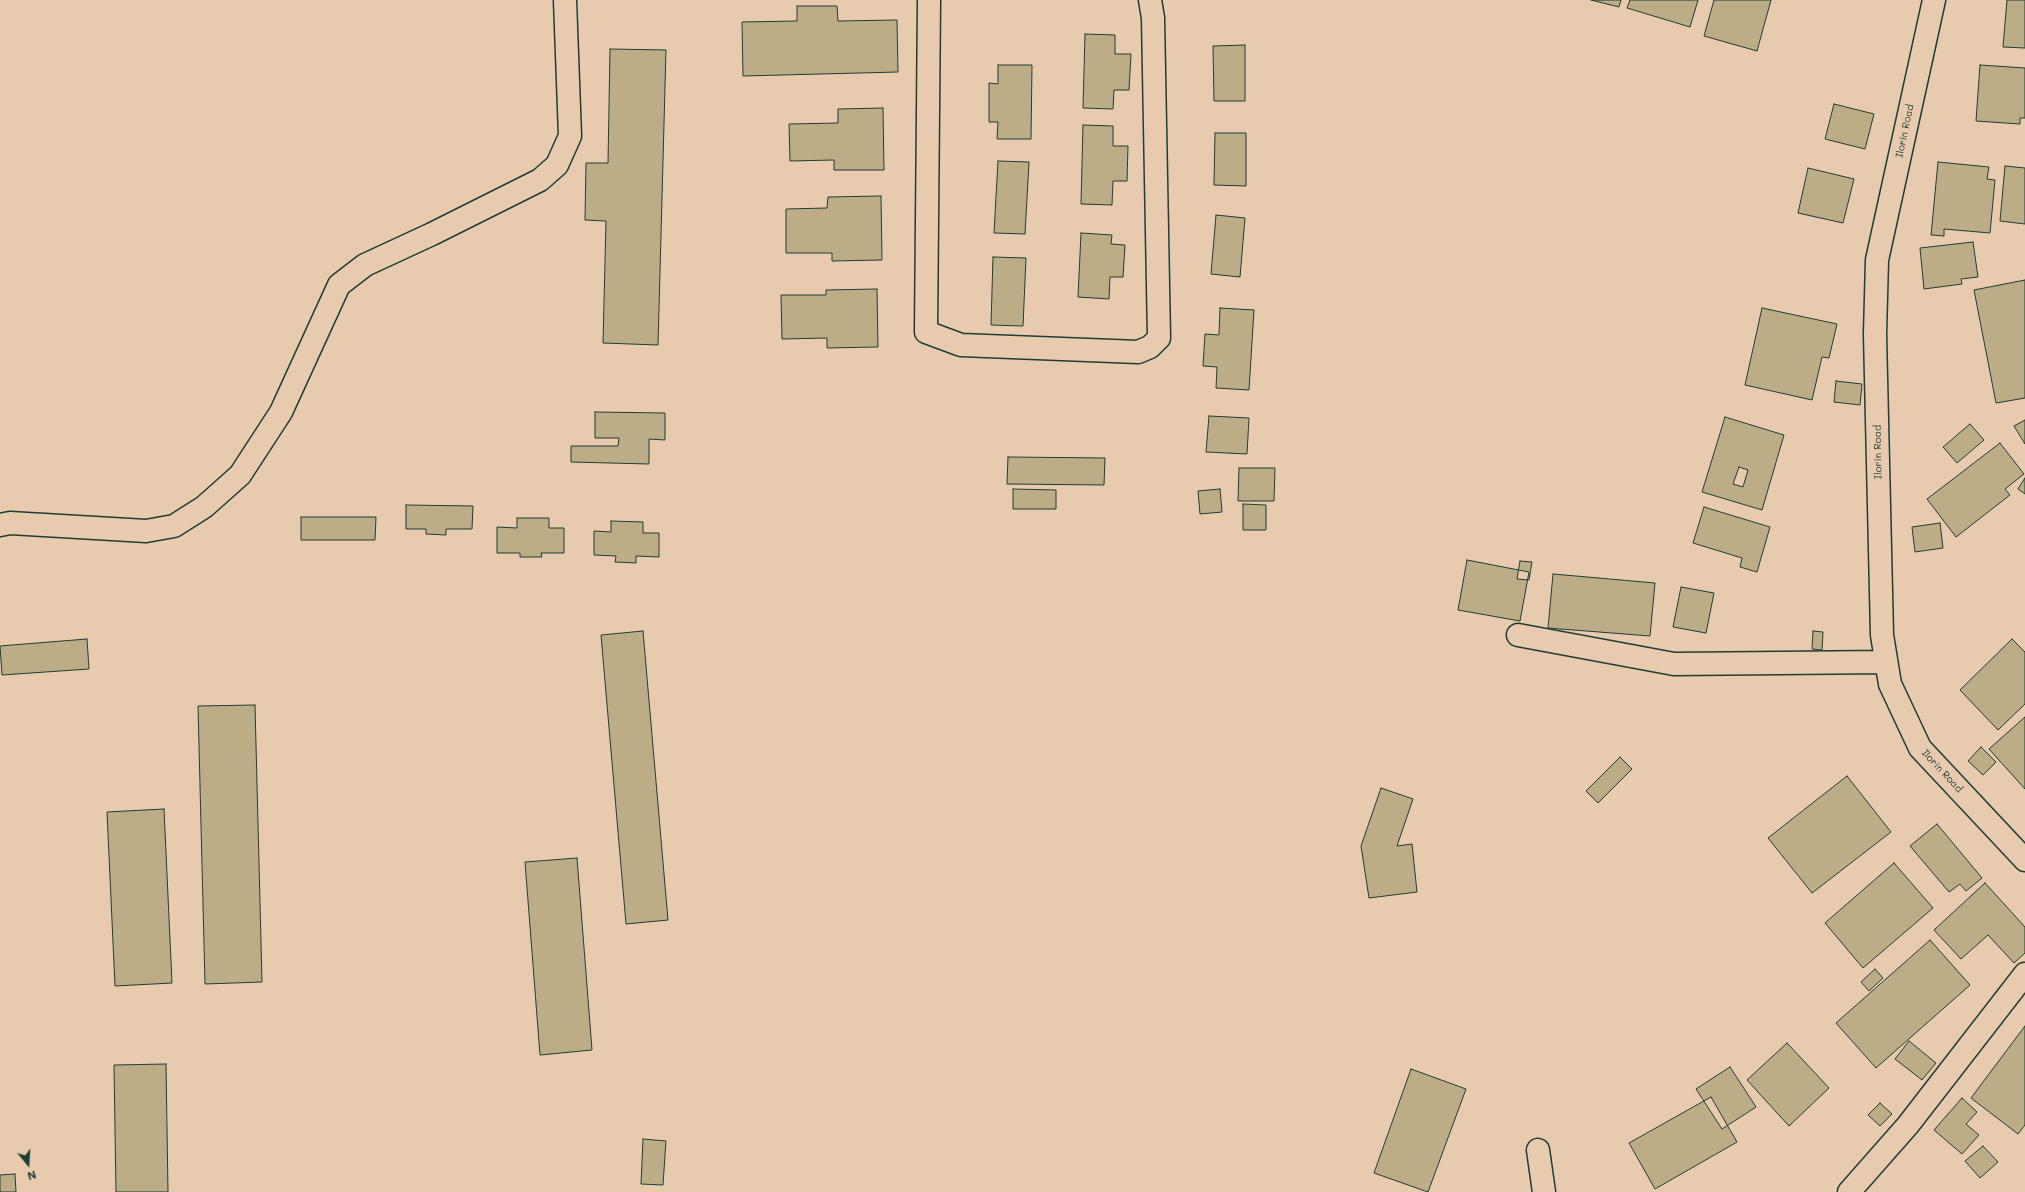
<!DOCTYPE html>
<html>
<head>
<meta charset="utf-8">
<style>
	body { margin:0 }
	#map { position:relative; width:2025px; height:1192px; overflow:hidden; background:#e8cbaf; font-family:Mali,sans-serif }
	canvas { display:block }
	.north { position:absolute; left:8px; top:1144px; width:40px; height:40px; -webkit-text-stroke:3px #e8cbaf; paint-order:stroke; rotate:162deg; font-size:11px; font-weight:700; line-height:16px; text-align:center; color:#1f3d34 }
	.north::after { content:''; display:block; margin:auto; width:14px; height:18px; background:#1f3d34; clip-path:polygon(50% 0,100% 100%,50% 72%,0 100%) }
</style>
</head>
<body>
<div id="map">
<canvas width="2025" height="1192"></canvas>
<div class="north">N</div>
</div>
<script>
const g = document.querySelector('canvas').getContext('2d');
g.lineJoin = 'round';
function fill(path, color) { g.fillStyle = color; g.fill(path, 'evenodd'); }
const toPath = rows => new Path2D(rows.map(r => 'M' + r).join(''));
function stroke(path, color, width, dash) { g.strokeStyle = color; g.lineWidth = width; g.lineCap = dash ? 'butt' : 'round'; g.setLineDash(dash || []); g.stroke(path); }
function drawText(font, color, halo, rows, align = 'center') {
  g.font = font + ' Mali,sans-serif'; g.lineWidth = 3; g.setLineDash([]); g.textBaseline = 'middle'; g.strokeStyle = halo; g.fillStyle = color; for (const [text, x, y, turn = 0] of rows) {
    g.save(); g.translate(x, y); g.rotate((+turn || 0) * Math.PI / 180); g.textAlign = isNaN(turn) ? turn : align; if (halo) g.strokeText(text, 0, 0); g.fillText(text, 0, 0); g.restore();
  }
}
const building = toPath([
	[1591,0,1621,0,1619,7,1591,0],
	[1630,0,1698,0,1690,27,1627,8,1630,0],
	[1714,0,1771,0,1757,51,1704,36,1714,0],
	[2007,0,2025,0,2025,48,2003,47,2007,0],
	[797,6,837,6,838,21,897,20,898,72,743,76,742,22,797,21,797,6],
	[1085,34,1115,35,1115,54,1131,54,1129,90,1114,90,1113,109,1083,108,1085,34],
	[1245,45,1245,101,1214,101,1213,46,1245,45],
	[610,49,666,50,658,345,603,343,606,221,585,220,586,163,608,163,610,49],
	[998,65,1032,65,1031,139,997,139,998,122,989,122,989,83,998,84,998,65],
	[1980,65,2025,68,2025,118,2020,118,2020,124,1976,121,1980,65],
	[1834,104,1874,114,1865,149,1825,139,1834,104],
	[883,108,884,170,834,170,834,160,790,161,789,124,838,123,838,109,883,108],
	[1083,125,1113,126,1113,146,1128,146,1127,181,1113,181,1112,205,1081,204,1083,125],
	[1215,133,1246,133,1246,186,1214,185,1215,133],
	[998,161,1029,162,1025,234,994,233,998,161],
	[1938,162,1989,167,1987,179,1995,180,1990,233,1944,229,1944,236,1931,235,1938,162],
	[2005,166,2025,168,2025,224,2000,221,2005,166],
	[1808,168,1854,179,1843,223,1798,213,1808,168],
	[881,196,882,260,832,261,832,253,786,253,786,209,827,208,828,197,881,196],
	[1216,215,1245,218,1240,277,1211,274,1216,215],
	[1081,233,1112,235,1111,244,1125,245,1123,277,1110,277,1109,299,1078,297,1081,233],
	[1973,242,1978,277,1961,279,1962,284,1924,289,1920,248,1973,242],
	[993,257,1026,258,1023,326,991,325,993,257],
	[2025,280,2025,398,1996,403,1974,290,2025,280],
	[877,289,878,347,827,348,827,338,782,339,781,295,826,295,826,290,877,289],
	[1220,308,1254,310,1249,390,1216,388,1217,367,1203,366,1205,334,1219,335,1220,308],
	[1762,308,1837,324,1829,358,1822,357,1812,400,1745,385,1762,308],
	[1836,381,1862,384,1860,405,1834,402,1836,381],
	[595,412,665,413,665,440,649,439,649,464,571,462,571,446,618,446,619,438,595,438,595,412],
	[1209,416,1249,418,1247,454,1206,452,1209,416],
	[1725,417,1784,435,1762,510,1702,492,1725,417],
	[1739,467,1748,470,1743,487,1733,484,1739,467],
	[2025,420,2025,444,2014,426,2025,420],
	[1970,424,1984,440,1957,463,1943,447,1970,424],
	[2000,443,2024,474,2005,489,2010,495,1956,537,1927,499,2000,443],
	[1008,457,1105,458,1104,485,1007,484,1008,457],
	[1239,468,1275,468,1274,501,1238,501,1239,468],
	[2025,478,2025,494,2018,489,2025,478],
	[1013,489,1056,490,1056,509,1013,509,1013,489],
	[1220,489,1222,512,1200,514,1198,491,1220,489],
	[1243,504,1266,505,1266,530,1243,530,1243,504],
	[406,505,473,506,472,529,446,529,446,535,426,534,426,529,406,529,406,505],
	[1704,507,1770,527,1757,572,1740,567,1742,558,1693,543,1704,507],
	[301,517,376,517,375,540,301,540,301,517],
	[517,518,549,518,549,528,564,528,564,553,541,553,542,557,520,557,520,553,497,553,497,527,517,528,517,518],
	[611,521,643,522,643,533,659,533,659,557,636,556,636,563,615,562,616,556,594,555,594,531,611,532,611,521],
	[1940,523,1943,548,1915,552,1912,527,1940,523],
	[1467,560,1529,572,1520,621,1458,610,1467,560],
	[1520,561,1532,562,1529,580,1517,579,1520,561],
	[1553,574,1655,583,1650,636,1548,628,1553,574],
	[1681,587,1714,593,1706,633,1673,627,1681,587],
	[643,631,668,920,626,924,601,635,643,631],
	[1813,631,1823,632,1822,650,1812,649,1813,631],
	[87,639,89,669,2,675,0,646,87,639],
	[2012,639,2025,652,2025,704,1998,730,1960,690,2012,639],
	[255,705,262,982,205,984,198,706,255,705],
	[2025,717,2025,789,1989,749,2025,717],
	[1981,747,1996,762,1983,775,1968,761,1981,747],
	[1620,757,1632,769,1598,803,1586,791,1620,757],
	[1847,776,1891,832,1812,893,1768,838,1847,776],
	[1381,788,1413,799,1397,846,1412,844,1417,892,1369,898,1361,846,1381,788],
	[164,809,172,983,115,986,107,812,164,809],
	[1937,824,1982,878,1966,891,1960,884,1949,892,1910,846,1937,824],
	[577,858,592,1050,540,1055,525,862,577,858],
	[1894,863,1933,908,1863,968,1825,923,1894,863],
	[1985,883,2025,927,2025,953,2014,963,1988,935,1961,959,1934,930,1985,883],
	[1930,940,1970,985,1876,1068,1836,1023,1930,940],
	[1875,969,1883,978,1869,991,1861,982,1875,969],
	[2025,1026,2025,1125,2018,1134,1971,1098,2025,1026],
	[1909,1041,1936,1063,1922,1080,1895,1059,1909,1041],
	[1787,1043,1829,1088,1789,1126,1747,1080,1787,1043],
	[166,1064,168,1192,116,1192,114,1065,166,1064],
	[1730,1067,1756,1107,1722,1129,1696,1089,1730,1067],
	[1411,1069,1466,1089,1428,1192,1374,1173,1411,1069],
	[1711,1097,1737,1142,1655,1189,1629,1143,1711,1097],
	[1962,1098,1977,1112,1966,1124,1979,1135,1962,1154,1934,1130,1962,1098],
	[1880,1103,1892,1114,1880,1126,1868,1115,1880,1103],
	[643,1139,666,1141,663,1185,641,1184,643,1139],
	[1983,1146,1998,1162,1980,1178,1965,1161,1983,1146],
	[15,1174,16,1192,0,1192,0,1175,15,1174]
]);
const minor = toPath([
	[929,0,926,332,961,345,1138,352,1150,347,1159,338,1153,18,1150,0],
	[1934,0,1877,260,1875,334,1882,635,1890,684,1920,748,2025,860],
	[0,525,10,523,146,531,174,526,204,507,240,475,281,412,339,285,365,265,432,234,540,180,557,165,570,136,565,0],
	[1518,635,1674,664,1886,662],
	[1538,1150,1544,1192],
	[1849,1192,1908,1125,2025,974]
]);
const streetNames = [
	["Ilorin Road",1905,131,-78],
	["Ilorin Road",1878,452,-91],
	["Ilorin Road",1942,771,47]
];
fill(building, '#bdad87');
stroke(building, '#1f3d34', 1);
stroke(minor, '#1f3d34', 25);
stroke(minor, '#e8cbaf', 22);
drawText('10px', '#1f3d34', '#e8cbaf', streetNames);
</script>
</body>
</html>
